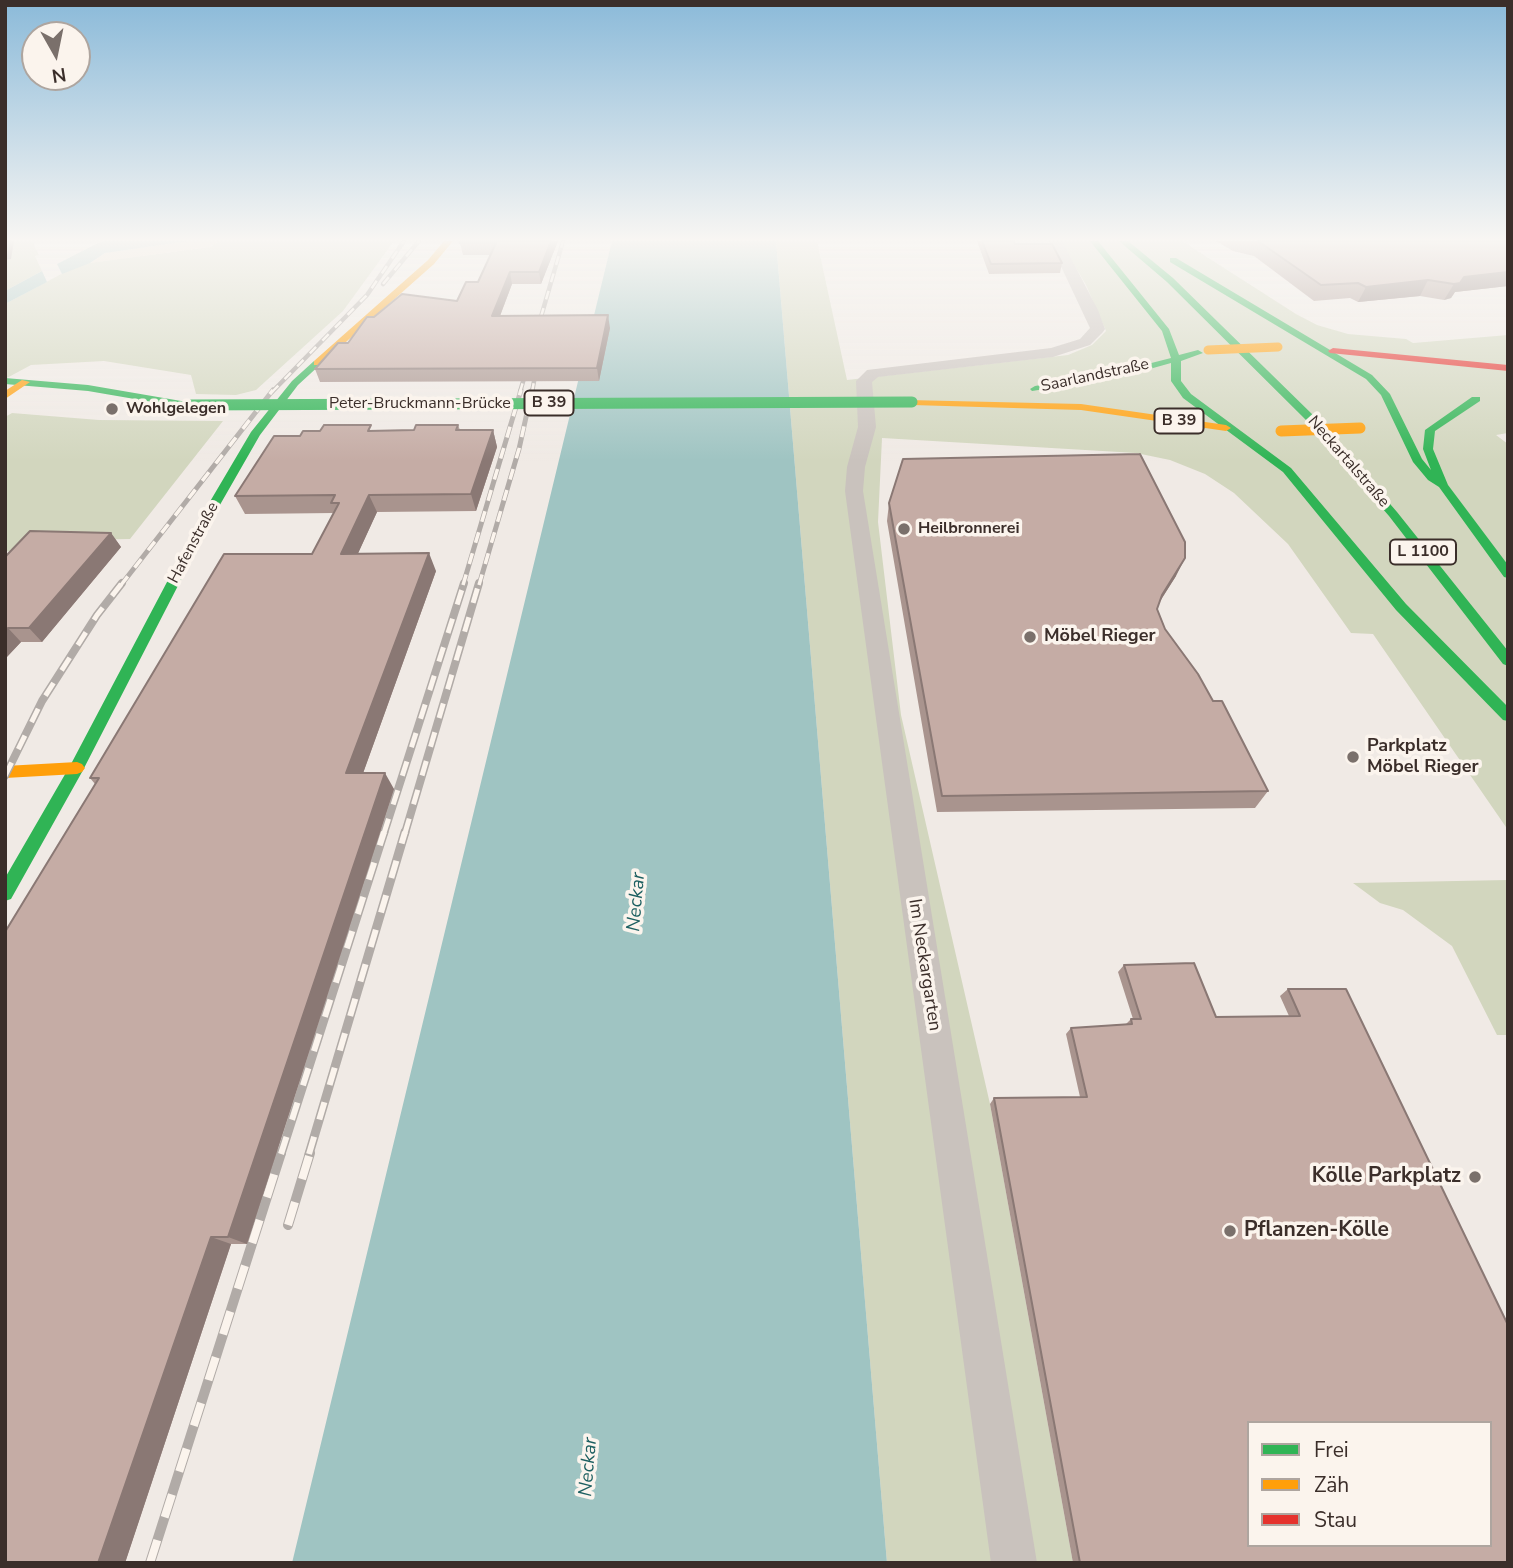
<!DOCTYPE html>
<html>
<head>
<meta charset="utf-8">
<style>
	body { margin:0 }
	#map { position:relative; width:1513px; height:1568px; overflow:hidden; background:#f0eae5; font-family:"Nunito Sans",sans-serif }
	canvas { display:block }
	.frame { position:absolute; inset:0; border:7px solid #3b2e2a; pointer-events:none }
	.legend { position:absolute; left:1247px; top:1421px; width:245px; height:126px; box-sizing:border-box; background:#fbf4ed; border:2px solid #aea59f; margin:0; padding:9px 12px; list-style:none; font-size:21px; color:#3b2e2a }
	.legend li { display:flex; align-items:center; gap:14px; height:35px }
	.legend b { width:35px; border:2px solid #aea59f }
	.north { position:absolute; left:21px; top:21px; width:70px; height:70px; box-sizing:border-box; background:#fbf4ed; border:2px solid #aea59f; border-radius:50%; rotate:171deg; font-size:19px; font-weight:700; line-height:28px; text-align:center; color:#3b2e2a }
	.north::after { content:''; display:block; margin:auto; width:24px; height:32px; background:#7a706b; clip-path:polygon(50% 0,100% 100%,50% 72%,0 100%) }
</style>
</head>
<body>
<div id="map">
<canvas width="1513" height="1568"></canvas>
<div class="frame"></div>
<ul class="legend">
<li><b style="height:9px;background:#30b455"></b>Frei</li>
<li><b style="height:9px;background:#ff9f0a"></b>Zäh</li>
<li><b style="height:9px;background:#e5322d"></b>Stau</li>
</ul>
<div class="north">N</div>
</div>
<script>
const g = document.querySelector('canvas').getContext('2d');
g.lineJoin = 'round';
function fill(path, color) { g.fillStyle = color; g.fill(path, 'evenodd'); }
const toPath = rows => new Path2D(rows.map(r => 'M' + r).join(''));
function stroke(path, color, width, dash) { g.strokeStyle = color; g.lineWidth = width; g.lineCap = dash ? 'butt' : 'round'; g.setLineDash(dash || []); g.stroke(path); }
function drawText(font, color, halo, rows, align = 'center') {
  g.font = font + ' "Nunito Sans",sans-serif'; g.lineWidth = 7; g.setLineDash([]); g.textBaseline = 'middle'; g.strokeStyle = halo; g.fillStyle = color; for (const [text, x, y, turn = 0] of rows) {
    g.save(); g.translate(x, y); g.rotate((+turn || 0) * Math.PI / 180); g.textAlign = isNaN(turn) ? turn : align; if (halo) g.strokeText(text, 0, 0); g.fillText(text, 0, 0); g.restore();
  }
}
const green = toPath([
	[5,241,32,241,39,255,35,256,42,271,5,291],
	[219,241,394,241,343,311,256,390,236,395,196,394,191,375,104,361,31,365,5,379,5,304,80,264,210,247],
	[776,241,817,241,847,380,1068,355,1092,345,1106,331,1086,285,1060,241,1182,241,1296,314,1317,325,1348,334,1406,339,1413,343,1508,335,1508,433,1496,435,1508,444,1508,830,1373,634,1351,633,1288,544,1234,493,1205,474,1170,460,1136,453,882,438,878,522,901,715,990,1104,1073,1563,887,1563],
	[12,413,99,420,223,421,130,539,23,541,13,552,5,551,5,417],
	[1508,880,1508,1035,1497,1035,1452,946,1403,910,1380,903,1353,883]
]);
const sand = toPath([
	[188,241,219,241,210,247,90,263,105,253]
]);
const water = toPath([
	[102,241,188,241,105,253,90,263,62,274,57,264],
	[612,241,776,241,887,1563,292,1563],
	[42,271,47,282,5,304,5,291]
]);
const street = toPath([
	[1049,241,1062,241,1098,310,1105,329,1103,332,1090,345,1053,357,878,377,872,382,876,427,865,467,863,491,1037,1563,991,1563,845,491,847,467,858,427,856,381,867,370,1051,348,1080,339,1090,328,1049,241]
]);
const fast = toPath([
	[1090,241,1098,241,1169,329,1179,355,1198,350,1203,353,1181,361,1181,381,1191,394,1291,468,1406,604,1508,707,1508,721,1503,720,1396,610,1283,472,1183,398,1171,381,1171,363,1121,377,1032,391,1030,389,1035,386,1120,371,1171,358,1162,331,1090,241],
	[1119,241,1128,241,1173,278,1314,416,1397,512,1508,651,1508,666,1503,664,1389,516,1306,420,1167,282,1119,241],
	[1170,258,1176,258,1372,375,1390,394,1422,459,1431,470,1423,449,1425,430,1472,397,1480,397,1480,401,1435,431,1433,449,1448,485,1508,565,1508,578,1504,577,1439,487,1428,480,1413,462,1381,395,1366,379,1170,262,1170,258],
	[314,361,322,363,298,385,260,435,217,510,82,772,11,899,5,901,5,878,71,764,205,510,251,432,292,381,314,361],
	[5,378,88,385,187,402,192,405,187,408,88,391,5,384,5,378]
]);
const slow = toPath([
	[444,241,453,241,434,264,320,365,314,365,314,361,428,260,444,241],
	[22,380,30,382,5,399,5,391,22,380],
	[908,400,1081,404,1226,425,1231,428,1226,431,1081,410,912,405,907,402,908,400],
	[77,762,82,764,85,768,82,772,77,774,5,778,5,766,77,762]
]);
const jam = toPath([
	[1333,348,1508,365,1508,371,1330,353,1328,351,1333,348]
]);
const railFar4 = toPath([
	[383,284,419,241],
	[536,334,563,241],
	[272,392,367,295,404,241],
	[520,392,529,361],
	[532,392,535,376]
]);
const railFar3 = toPath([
	[121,585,273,390],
	[463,585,521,390],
	[479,585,519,449,532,390]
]);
const railFar2 = toPath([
	[5,776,42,701,97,615,122,583],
	[384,833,464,583],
	[405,833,479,583]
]);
const railFar1 = toPath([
	[281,1154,384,832],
	[309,1154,405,832]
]);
const rail = toPath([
	[288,1225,310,1153],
	[150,1563,281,1153]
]);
const fastBridge = toPath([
	[187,405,912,402]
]);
const slowBridgeFar1 = toPath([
	[1208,350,1278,347]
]);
const slowBridge = toPath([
	[1281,431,1360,428]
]);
const wall = toPath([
	[558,241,541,284,512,284,500,316,610,328,599,381,320,382,315,369,348,343,374,317,457,301,478,282,490,255,463,255,460,243],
	[977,241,1014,241,1015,244,1062,263,1060,273,989,274],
	[1216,241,1508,241,1508,286,1455,292,1451,298,1444,300,1420,296,1358,302,1350,298,1314,301,1254,256,1233,251],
	[458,425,460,430,493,430,497,447,476,511,377,512,358,553,436,571,363,773,394,789,247,1244,231,1244,125,1563,95,784,90,778,312,554,334,513,245,514,235,496,300,436,373,431,414,430],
	[889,503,1176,576,1159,603,1157,609,1165,629,1213,701,1268,791,1255,808,937,812,887,521],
	[111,533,121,547,42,642,21,642,5,659,5,557],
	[1124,965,1216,1017,1289,1016,1280,996,1288,989,1346,989,1508,1563,1073,1563,990,1104,994,1098,1080,1097,1066,1034,1071,1028,1126,1024,1131,1019,1133,1019,1118,972]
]);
const shadedWall = toPath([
	[11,241,14,241,11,259,5,260,5,255],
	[551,241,558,241,541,284,539,272],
	[510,272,512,284,495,329,492,316],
	[1508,272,1508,286,1455,292,1451,298,1444,300,1454,284,1464,277],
	[1428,280,1420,296,1358,302,1366,287],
	[608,315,610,328,599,381,597,368],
	[493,430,497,447,476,511,471,494],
	[369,495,377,512,350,571,341,554],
	[111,533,121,547,42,642,29,628],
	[429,553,436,571,357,790,346,773],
	[1185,558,1176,576,1153,612,1162,595],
	[8,628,21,642,5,659,5,631],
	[385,773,394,789,247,1244,228,1237],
	[211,1237,231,1244,125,1563,98,1563]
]);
const building = toPath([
	[5,241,11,241,8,255,5,255,5,241],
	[461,241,551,241,539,272,510,272,492,316,608,315,597,368,315,369,338,343,348,343,367,317,374,317,402,294,457,301,466,282,478,282,496,243,460,243,461,241],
	[982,241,1014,241,1015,244,1052,244,1062,263,991,264,982,241],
	[1258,241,1508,241,1508,272,1464,277,1460,283,1454,284,1428,280,1366,287,1358,283,1321,285,1258,241],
	[324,425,371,425,368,431,414,430,416,425,458,425,456,430,493,430,471,494,369,495,341,554,429,553,346,773,385,773,228,1237,211,1237,98,1563,5,1563,5,932,99,778,90,778,224,554,312,554,339,503,331,503,335,495,235,496,274,436,300,436,303,431,320,431,324,425],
	[1140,454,1185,542,1185,558,1162,595,1157,609,1165,629,1198,674,1213,701,1222,701,1268,791,942,796,889,503,903,459,1140,454],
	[30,531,111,533,29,628,8,628,5,631,5,557,30,531],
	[1194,963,1216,1017,1300,1016,1288,989,1346,989,1508,1325,1508,1563,1080,1563,994,1098,1087,1097,1071,1028,1132,1024,1131,1019,1141,1019,1124,965,1194,963],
	[1249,1423,1490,1423,1490,1545,1249,1545,1249,1423]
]);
const markers = [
	[112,409,7,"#7a706b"],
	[904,529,7,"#7a706b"],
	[1030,637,7,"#7a706b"],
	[1353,757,7,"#7a706b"],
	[1475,1177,7,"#7a706b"],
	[1230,1231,7,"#7a706b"]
];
const farStreetnames = [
	["Saarlandstraße",1095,376,-12],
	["Peter-Bruckmann-Brücke",420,404],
	["Neckartalstraße",1348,462,49],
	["Hafenstraße",194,543,-62]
];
const shields = [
	[549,403,49],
	[1179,421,49],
	[1423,552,66]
];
const shieldNames = [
	["B 39",549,403],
	["B 39",1179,421],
	["L 1100",1423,552]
];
const farPoinames = [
	["Wohlgelegen",126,409],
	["Heilbronnerei",918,529]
];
const poiNames = [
	["Möbel Rieger",1044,637],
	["Parkplatz",1367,747],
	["Möbel Rieger",1367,768]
];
const streetNames = [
	["Im Neckargarten",924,965,81]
];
const waterNames = [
	["Neckar",637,902,-85],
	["Neckar",589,1467,-85]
];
const nearPoinames = [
	["Kölle Parkplatz",1461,1177],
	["Pflanzen-Kölle",1244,1231,"left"]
];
fill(green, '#d2d6be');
fill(sand, '#f1e1cb');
fill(water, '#9fc4c2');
fill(street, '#c9c2bd');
fill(fast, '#30b455');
fill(slow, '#ff9f0a');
fill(jam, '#e5322d');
stroke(railFar4, '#b1aba7', 4.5);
stroke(railFar3, '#b1aba7', 5);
stroke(railFar2, '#b1aba7', 8);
stroke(railFar1, '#b1aba7', 9);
stroke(rail, '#b1aba7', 10);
stroke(railFar4, '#fbf4ed', 2.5, [9]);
stroke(railFar3, '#fbf4ed', 3.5, [11]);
stroke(railFar2, '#fbf4ed', 5, [15]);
stroke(railFar1, '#fbf4ed', 6, [18]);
stroke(rail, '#fbf4ed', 8, [24]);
stroke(fastBridge, '#30b455', 11);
stroke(slowBridgeFar1, '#ff9f0a', 9);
stroke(slowBridge, '#ff9f0a', 11);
fill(wall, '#a9948e');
fill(shadedWall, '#8a7874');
fill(building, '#c5aca5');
stroke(building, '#8a7874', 2);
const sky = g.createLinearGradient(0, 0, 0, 461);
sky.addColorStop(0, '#8bbad9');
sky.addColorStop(0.52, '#f8f6f3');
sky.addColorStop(1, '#f8f6f300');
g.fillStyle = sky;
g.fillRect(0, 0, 1513, 461);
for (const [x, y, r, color] of markers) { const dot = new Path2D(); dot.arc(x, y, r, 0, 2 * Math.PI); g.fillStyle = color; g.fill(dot); stroke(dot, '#fbf4ed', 2.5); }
drawText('16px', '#3b2e2a', '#fbf4ed', farStreetnames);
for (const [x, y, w] of shields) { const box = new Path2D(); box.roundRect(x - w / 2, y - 12.5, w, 25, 5); g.fillStyle = '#fbf4ed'; g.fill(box); stroke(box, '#3b2e2a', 2); }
drawText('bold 16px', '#3b2e2a', null, shieldNames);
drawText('bold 16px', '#3b2e2a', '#fbf4ed', farPoinames, 'left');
drawText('bold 18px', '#3b2e2a', '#fbf4ed', poiNames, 'left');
drawText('18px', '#3b2e2a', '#fbf4ed', streetNames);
drawText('italic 19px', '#1c5f60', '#fbf4ed', waterNames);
drawText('bold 21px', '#3b2e2a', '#fbf4ed', nearPoinames, 'right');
</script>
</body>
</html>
